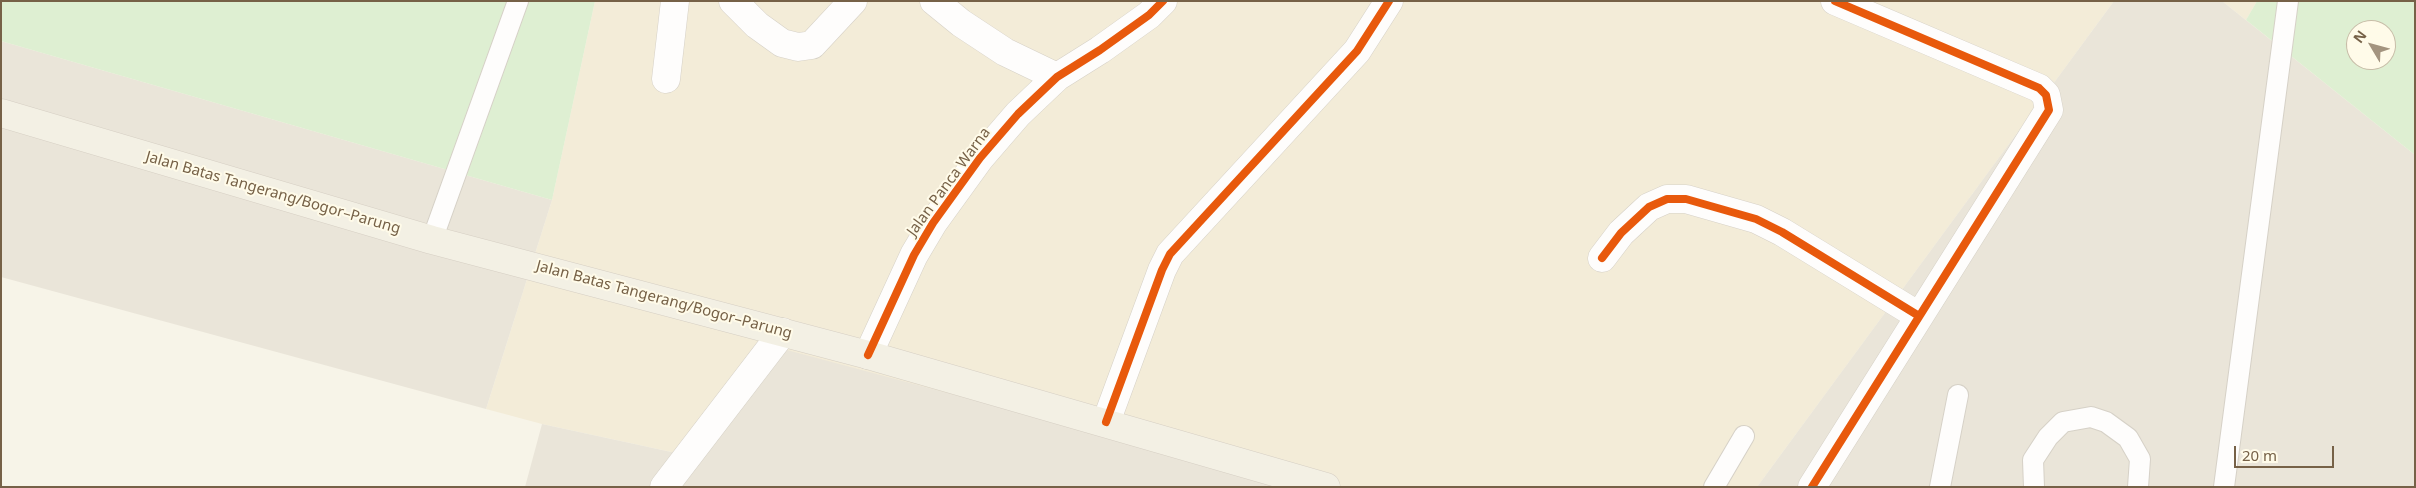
<!DOCTYPE html>
<html>
<head>
<meta charset="utf-8">
<style>
	body { margin:0 }
	#map { position:relative; width:2416px; height:488px; overflow:hidden; background:#f7f4e8; font-family:"Noto Sans",sans-serif }
	canvas { display:block }
	.frame { position:absolute; inset:0; border:2px solid #766147; pointer-events:none }
	.north { position:absolute; left:2346px; top:20px; width:50px; height:50px; box-sizing:border-box; background:#fffbe9; border:1px solid #c8bda8; border-radius:50%; rotate:307deg; font-size:14px; font-weight:700; line-height:20px; text-align:center; color:#766147 }
	.north::after { content:''; display:block; margin:auto; width:18px; height:22px; background:#a3947f; clip-path:polygon(50% 0,100% 100%,50% 72%,0 100%) }
	.scale { position:absolute; left:2234px; top:446px; width:100px; height:22px; box-sizing:border-box; border:2px solid #766147; border-top:0; padding-left:6px; font-size:15px; line-height:18px; white-space:nowrap; color:#766147; -webkit-text-stroke:4px #fffbe9; paint-order:stroke }
</style>
</head>
<body>
<div id="map">
<canvas width="2416" height="488"></canvas>
<div class="frame"></div>
<div class="north">N</div>
<div class="scale">20 m</div>
</div>
<script>
const g = document.querySelector('canvas').getContext('2d');
g.lineJoin = 'round';
function fill(path, color) { g.fillStyle = color; g.fill(path, 'evenodd'); }
const toPath = rows => new Path2D(rows.map(r => 'M' + r).join(''));
function stroke(path, color, width, dash) { g.strokeStyle = color; g.lineWidth = width; g.lineCap = dash ? 'butt' : 'round'; g.setLineDash(dash || []); g.stroke(path); }
function drawText(font, color, halo, rows, align = 'center') {
  g.font = font + ' "Noto Sans",sans-serif'; g.lineWidth = 4; g.setLineDash([]); g.textBaseline = 'middle'; g.strokeStyle = halo; g.fillStyle = color; for (const [text, x, y, turn = 0] of rows) {
    g.save(); g.translate(x, y); g.rotate((+turn || 0) * Math.PI / 180); g.textAlign = isNaN(turn) ? turn : align; if (halo) g.strokeText(text, 0, 0); g.fillText(text, 0, 0); g.restore();
  }
}
const residential = toPath([
	[595,1,2114,1,1757,487,1299,487,676,453,542,424,486,409,552,200],
	[2222,1,2257,1,2246,20]
]);
const industrial = toPath([
	[2114,1,2222,1,2415,155,2415,487,1757,487],
	[1,41,552,200,486,409,1,277],
	[757,342,1299,487,525,487,542,424,676,453]
]);
const green = toPath([
	[1,1,595,1,552,200,1,41],
	[2257,1,2415,1,2415,155,2246,20],
	[2356,30,2386,30,2386,60,2356,60]
]);
const service = toPath([
	[432,240,518,1],
	[1714,487,1744,436],
	[1940,487,1958,395],
	[2034,487,2033,460,2048,437,2063,422,2091,417,2106,422,2128,438,2140,459,2138,487],
	[2224,487,2288,1]
]);
const minor = toPath([
	[733,1,757,25,782,43,798,47,812,45,853,1],
	[934,1,961,23,1005,52,1057,77],
	[666,79,675,1],
	[1602,258,1621,233,1649,207,1667,199,1686,199,1756,219,1782,232,1919,316],
	[868,355,914,255,933,223,980,158,1018,114,1057,77,1100,50,1149,15,1163,1],
	[1106,422,1162,270,1170,254,1357,51,1389,1],
	[664,487,783,332],
	[1812,487,2049,110,2046,95,2039,88,1835,1]
]);
const primary = toPath([
	[1,113,432,240,868,355,1326,487]
]);
const cycleway = toPath([
	[1602,258,1621,233,1649,207,1667,199,1686,199,1756,219,1782,232,1919,316],
	[868,355,914,255,933,223,980,158,1018,114,1057,77,1100,50,1149,15,1163,1],
	[1106,422,1162,270,1170,254,1357,51,1389,1],
	[1812,487,2049,110,2046,95,2039,88,1835,1]
]);
const streetNames = [
	["Jalan Panca Warna",949,182,-54],
	["Jalan Batas Tangerang/Bogor–Parung",273,193,16],
	["Jalan Batas Tangerang/Bogor–Parung",664,300,15]
];
fill(residential, '#f3ecd8');
fill(industrial, '#eae5d9');
fill(green, '#deefd2');
stroke(service, '#d6d1c7', 22);
stroke(minor, '#d6d1c7', 29);
stroke(primary, '#d6cfc4', 29);
stroke(service, '#fefdfc', 20);
stroke(minor, '#fefdfc', 28);
stroke(primary, '#f3f0e4', 28);
stroke(cycleway, '#e8590c', 8);
drawText('15px', '#766147', '#fffbe9', streetNames);
</script>
</body>
</html>
